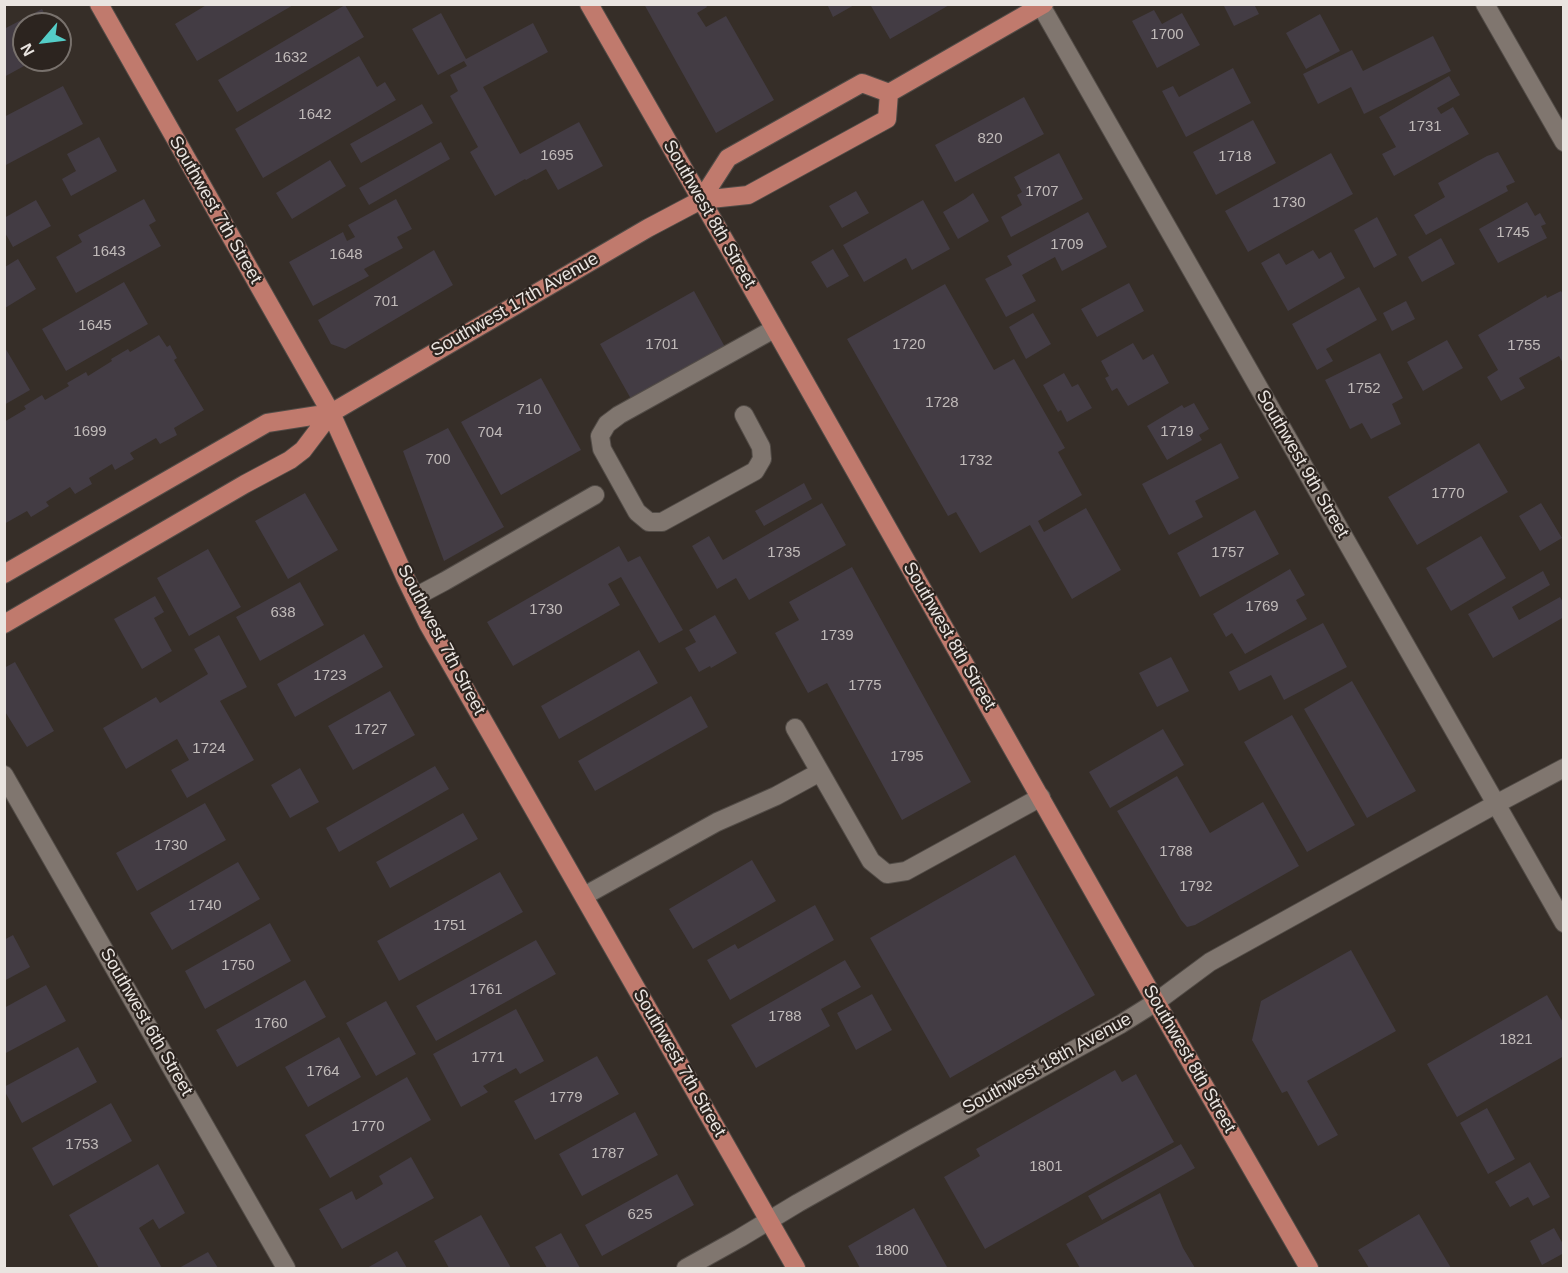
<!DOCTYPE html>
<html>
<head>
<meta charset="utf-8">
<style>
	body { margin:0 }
	#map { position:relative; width:1568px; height:1273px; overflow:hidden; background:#362e28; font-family:Arial,sans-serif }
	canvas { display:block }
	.frame { position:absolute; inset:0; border:6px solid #e9e4e0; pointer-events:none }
	.north { position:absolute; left:12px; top:12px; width:60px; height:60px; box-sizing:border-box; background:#2c241f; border:2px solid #78716c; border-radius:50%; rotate:242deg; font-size:16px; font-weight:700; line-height:24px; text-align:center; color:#e9e4e0 }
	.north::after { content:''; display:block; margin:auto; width:21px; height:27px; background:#54cdc7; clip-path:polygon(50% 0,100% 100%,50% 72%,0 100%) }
</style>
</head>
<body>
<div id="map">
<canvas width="1568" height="1273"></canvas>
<div class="frame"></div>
<div class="north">N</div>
</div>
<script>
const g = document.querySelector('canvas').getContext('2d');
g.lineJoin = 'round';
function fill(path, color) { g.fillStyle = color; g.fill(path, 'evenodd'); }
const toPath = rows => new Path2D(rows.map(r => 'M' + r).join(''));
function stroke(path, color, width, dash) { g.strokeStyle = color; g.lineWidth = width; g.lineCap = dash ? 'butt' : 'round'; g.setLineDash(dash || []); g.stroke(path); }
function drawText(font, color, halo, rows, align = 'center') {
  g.font = font + ' Arial,sans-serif'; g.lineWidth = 4.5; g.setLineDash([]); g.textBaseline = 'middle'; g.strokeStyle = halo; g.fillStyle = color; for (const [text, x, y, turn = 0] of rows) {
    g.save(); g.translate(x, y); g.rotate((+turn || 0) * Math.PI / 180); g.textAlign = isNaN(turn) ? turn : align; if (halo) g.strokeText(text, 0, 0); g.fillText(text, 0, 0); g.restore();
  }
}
const building = toPath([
	[208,4,295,4,197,61,175,24],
	[644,4,705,4,707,7,697,13,706,27,726,16,774,100,716,133],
	[827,4,856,4,833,17],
	[875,4,951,4,890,39,871,6],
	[1223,4,1254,4,1259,14,1234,26],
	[345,5,364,37,237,112,218,80],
	[42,9,50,24,24,24,24,60,35,60,4,77,4,29],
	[1154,10,1162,24,1182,13,1200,45,1157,68,1132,21],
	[441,13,466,59,533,23,548,52,483,87,520,154,579,122,603,166,558,190,546,169,526,180,525,179,495,196,470,152,478,147,450,96,458,91,450,75,467,66,464,61,438,75,412,29],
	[1320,14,1340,51,1306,69,1286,33],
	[1433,36,1451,71,1364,114,1351,87,1318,104,1303,74,1352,50,1363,71],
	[359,56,377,87,385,82,396,100,263,178,235,129],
	[1233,68,1251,103,1186,137,1162,91,1173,86,1179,97],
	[1449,76,1460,95,1437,108,1441,114,1453,107,1469,134,1394,176,1382,154,1396,147,1379,117],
	[63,86,83,124,4,166,4,117],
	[1024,97,1044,134,955,182,935,145],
	[422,104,433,123,361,163,350,144],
	[1253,120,1276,163,1216,195,1193,152],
	[99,137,117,171,71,196,62,179,76,171,67,154],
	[441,142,450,159,369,205,359,188],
	[1498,152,1515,182,1506,186,1508,191,1426,235,1414,215,1445,197,1438,183,1487,156],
	[1059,153,1083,199,1011,237,1001,217,1022,205,1017,195,1022,192,1014,177],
	[1331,153,1353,194,1248,252,1225,211],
	[330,160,346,186,292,219,276,193],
	[856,191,869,213,842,228,829,206],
	[973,193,989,221,958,239,943,212,965,199],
	[144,199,156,221,149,225,161,246,76,293,56,257,82,242,78,235],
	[396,199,412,229,397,237,403,248,364,269,369,276,313,306,289,262,343,232,347,241,355,237,348,225],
	[36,200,51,226,13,247,4,231,4,218],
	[923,200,950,249,912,270,906,258,864,282,843,245],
	[1527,202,1535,216,1540,213,1546,224,1541,226,1547,238,1498,263,1479,229],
	[1088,212,1107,247,1062,271,1055,257,1022,275,1036,301,1006,317,985,279,1012,265,1007,256],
	[1377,217,1397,255,1374,268,1354,230],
	[1441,238,1455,264,1422,282,1408,257],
	[833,249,849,276,827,288,811,262],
	[434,250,453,285,345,349,331,344,318,320],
	[1313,250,1319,259,1331,252,1345,278,1288,311,1261,263,1279,253,1286,265],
	[18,259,36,289,5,308,5,267],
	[124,282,148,324,66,371,42,329],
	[1129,283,1144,311,1097,337,1081,309],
	[945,284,994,370,1014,359,1065,448,1058,452,1082,495,1038,521,1044,532,1086,508,1121,570,1072,599,1030,525,980,553,956,512,948,516,847,339],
	[1359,287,1377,320,1326,349,1333,361,1317,370,1292,324],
	[694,291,725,347,631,399,600,344],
	[1561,291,1564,296,1564,365,1559,356,1519,378,1525,388,1501,401,1487,377,1498,370,1478,335,1546,295,1547,298],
	[1406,301,1415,319,1392,331,1383,313],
	[1033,313,1051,344,1026,359,1009,327],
	[159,335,167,347,170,345,177,358,174,360,204,410,174,428,177,435,160,444,156,438,130,453,134,459,115,470,112,464,89,478,92,484,75,494,70,487,46,502,49,506,31,517,27,511,4,524,4,422,26,409,24,406,42,395,45,400,69,386,67,383,86,372,88,376,112,361,111,359,128,349,130,352],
	[1447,340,1463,368,1423,391,1407,362],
	[1133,343,1143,360,1153,354,1169,383,1128,406,1117,388,1112,391,1105,378,1109,376,1101,361],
	[4,346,30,390,4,405],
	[1380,353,1403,398,1392,404,1401,424,1371,439,1362,423,1350,429,1325,380],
	[1064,373,1072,387,1078,384,1092,408,1067,422,1061,410,1058,412,1043,385],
	[541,378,581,450,501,495,461,422],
	[1194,403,1209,429,1199,435,1202,440,1167,460,1147,426,1182,405,1184,408],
	[448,428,504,527,444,561,403,451],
	[1221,443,1239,478,1195,501,1203,517,1169,535,1142,484],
	[1479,443,1508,492,1417,545,1388,497],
	[804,483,812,499,764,526,755,511],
	[305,493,338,550,288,579,255,521],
	[822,503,846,545,749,600,736,578,717,589,692,546,709,536,723,560],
	[1541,503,1562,538,1540,551,1519,516],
	[1255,510,1279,554,1200,597,1177,553],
	[1481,536,1506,578,1451,611,1426,568],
	[619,546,628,562,640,556,683,630,659,643,621,577,608,584,620,605,513,666,487,622],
	[208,549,241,607,189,636,157,578],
	[852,567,971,782,902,820,827,683,808,693,775,633,799,620,789,602],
	[1290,569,1305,595,1296,600,1307,619,1245,654,1232,633,1226,637,1213,614],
	[1543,571,1550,585,1512,607,1519,620,1560,597,1564,604,1564,617,1493,658,1468,614],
	[300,582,324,625,260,661,236,617],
	[155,596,164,612,154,618,172,651,142,669,114,619],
	[715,615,737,653,711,668,710,666,699,672,685,648,696,642,689,630],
	[1323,623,1347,667,1284,700,1271,675,1239,691,1229,672],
	[364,634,383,667,295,717,277,684],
	[219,635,247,687,220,701,254,760,187,798,171,770,189,760,177,739,126,769,103,728,156,697,160,703,208,674,194,649],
	[639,650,658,683,559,739,541,706],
	[1171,657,1189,691,1157,707,1139,673],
	[15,662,54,731,27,747,4,710,4,668],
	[1352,681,1416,791,1367,818,1304,709],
	[390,691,415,735,353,770,328,726],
	[691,696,708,727,595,791,578,761],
	[1292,715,1355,825,1307,852,1244,742],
	[1163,729,1184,765,1110,808,1089,772],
	[435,766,449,789,339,852,326,828],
	[300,768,319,802,290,818,271,785],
	[1177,776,1210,833,1263,802,1299,866,1195,925,1187,927,1181,920,1117,811],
	[205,803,226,840,137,891,116,853],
	[463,813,478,839,390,888,376,862],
	[1015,855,1095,995,950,1078,870,938],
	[752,860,776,901,693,949,669,909],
	[238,862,260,899,172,950,150,913],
	[500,872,523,912,399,981,377,941],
	[815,905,834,940,730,1000,707,960,735,944,738,949],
	[270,923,291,961,205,1009,185,971],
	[13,935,30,967,4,981,4,940],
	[536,940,556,974,436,1041,416,1006],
	[1351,950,1396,1031,1307,1081,1338,1135,1318,1146,1287,1091,1282,1093,1252,1040,1261,1001],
	[845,960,861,987,821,1009,830,1026,756,1068,731,1025],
	[305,980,326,1017,237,1067,216,1030],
	[46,985,66,1021,4,1054,4,1008],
	[872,994,892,1030,856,1050,837,1013],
	[1547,995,1564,1024,1564,1056,1457,1117,1427,1064],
	[386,1001,416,1054,376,1076,346,1023],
	[516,1009,544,1061,520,1074,516,1068,483,1086,488,1092,461,1107,433,1054],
	[339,1037,361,1077,308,1107,285,1067],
	[78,1047,97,1082,22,1123,4,1090,4,1087],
	[597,1056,619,1094,535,1140,514,1101],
	[1115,1070,1122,1082,1136,1074,1174,1142,985,1249,944,1177,980,1156,976,1149],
	[407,1077,431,1120,330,1178,305,1135],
	[111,1103,132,1141,53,1186,32,1148],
	[1487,1108,1515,1159,1488,1174,1460,1123],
	[635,1112,658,1155,582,1196,559,1154],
	[1181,1144,1195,1168,1102,1220,1088,1196],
	[411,1157,434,1198,342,1249,319,1209,352,1191,356,1200,383,1184,379,1176],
	[1530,1162,1550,1197,1533,1206,1528,1197,1510,1207,1495,1182],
	[158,1164,185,1213,159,1229,153,1219,139,1228,162,1268,99,1268,69,1215],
	[677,1174,694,1205,602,1256,585,1225],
	[1160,1193,1183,1248,1195,1268,1080,1268,1066,1244],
	[914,1208,947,1267,945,1268,860,1268,848,1246],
	[1419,1214,1451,1268,1369,1268,1358,1250],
	[481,1215,511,1268,449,1268,434,1241],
	[1554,1228,1564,1246,1564,1253,1542,1265,1530,1241],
	[561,1233,580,1268,547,1268,535,1247],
	[397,1251,407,1268,367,1268],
	[208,1252,218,1268,179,1268]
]);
const minor = toPath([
	[1040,4,1564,923],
	[1485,4,1564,142],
	[744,415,761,447,762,459,755,471,662,522,649,522,637,512,602,449,600,436,607,424,619,415,774,329],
	[415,597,445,581,595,495],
	[795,728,871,861,887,874,906,871,1041,797],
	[4,775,286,1268],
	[584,896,717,822,776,796,820,772],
	[686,1268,740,1238,798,1203,912,1139,1121,1024,1156,1002,1210,962,1496,804,1564,768]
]);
const major = toPath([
	[99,4,331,413,405,577,428,624,796,1268],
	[589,4,733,255,1156,1002,1309,1268],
	[889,93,1044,4],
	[701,200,728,158,862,83,889,93],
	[4,574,267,423,331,413],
	[4,624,245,484,290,460,303,450,331,413,648,228,701,200,748,195,887,119,889,93]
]);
const numberNames = [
	["1700",1167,35],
	["1632",291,58],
	["1642",315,115],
	["1731",1425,127],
	["820",990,139],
	["1695",557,156],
	["1718",1235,157],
	["1707",1042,192],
	["1730",1289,203],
	["1745",1513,233],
	["1709",1067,245],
	["1643",109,252],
	["1648",346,255],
	["701",386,302],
	["1645",95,326],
	["1701",662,345],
	["1720",909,345],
	["1755",1524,346],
	["1752",1364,389],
	["1728",942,403],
	["710",529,410],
	["1699",90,432],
	["1719",1177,432],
	["704",490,433],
	["700",438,460],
	["1732",976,461],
	["1770",1448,494],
	["1735",784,553],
	["1757",1228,553],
	["1769",1262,607],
	["1730",546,610],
	["638",283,613],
	["1739",837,636],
	["1723",330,676],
	["1775",865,686],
	["1727",371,730],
	["1724",209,749],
	["1795",907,757],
	["1730",171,846],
	["1788",1176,852],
	["1792",1196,887],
	["1740",205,906],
	["1751",450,926],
	["1750",238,966],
	["1761",486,990],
	["1788",785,1017],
	["1760",271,1024],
	["1821",1516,1040],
	["1771",488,1058],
	["1764",323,1072],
	["1779",566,1098],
	["1770",368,1127],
	["1753",82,1145],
	["1787",608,1154],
	["1801",1046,1167],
	["625",640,1215],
	["1800",892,1251]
];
const streetNames = [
	["Southwest 7th Street",215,210,60],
	["Southwest 8th Street",709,214,60],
	["Southwest 17th Avenue",515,305,-30],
	["Southwest 9th Street",1302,464,60],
	["Southwest 8th Street",949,636,60],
	["Southwest 7th Street",441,640,62],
	["Southwest 6th Street",146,1022,60],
	["Southwest 8th Street",1189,1059,60],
	["Southwest 7th Street",679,1063,60],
	["Southwest 18th Avenue",1047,1064,-29]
];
fill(building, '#433c44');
stroke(minor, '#524c47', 20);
stroke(major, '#524c47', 20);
stroke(minor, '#80766f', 18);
stroke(major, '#c07a6d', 18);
drawText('15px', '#c0bab9', null, numberNames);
drawText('18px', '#e9e4e0', '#2c241f', streetNames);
</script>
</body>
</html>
